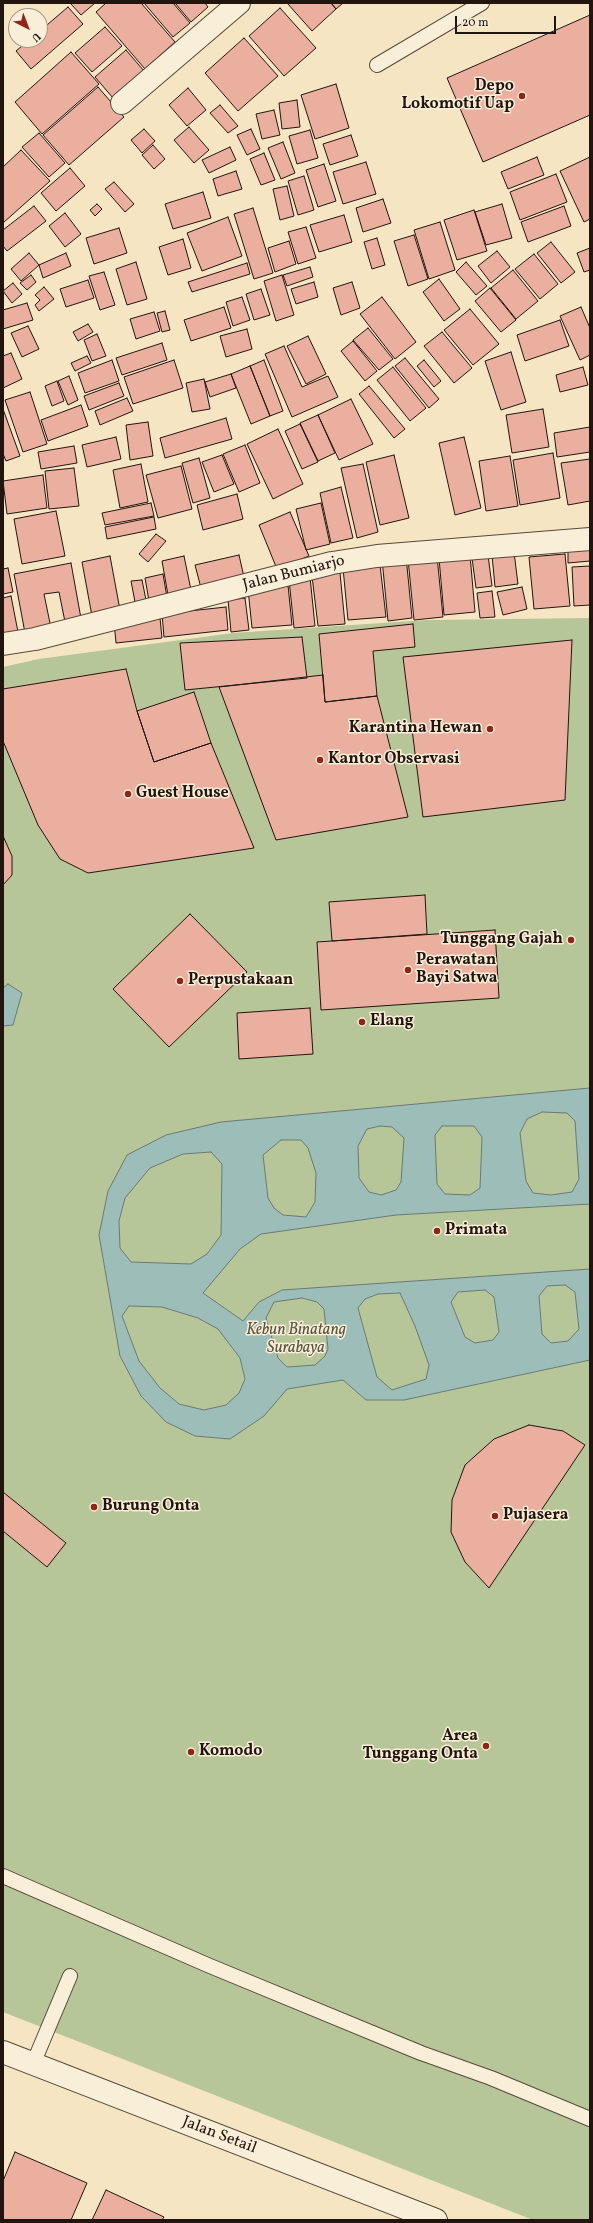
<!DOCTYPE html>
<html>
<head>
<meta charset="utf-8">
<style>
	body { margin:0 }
	#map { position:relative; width:593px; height:2223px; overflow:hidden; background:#f6e5c2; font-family:Vollkorn,serif }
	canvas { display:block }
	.frame { position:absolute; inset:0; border:4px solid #221510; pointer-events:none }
	.north { position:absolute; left:8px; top:8px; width:40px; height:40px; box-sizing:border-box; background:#f9eed7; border:1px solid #a39787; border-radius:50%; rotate:138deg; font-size:11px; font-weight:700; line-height:16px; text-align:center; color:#221510 }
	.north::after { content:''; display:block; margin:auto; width:14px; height:18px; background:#8f2418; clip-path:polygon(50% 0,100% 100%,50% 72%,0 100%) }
	.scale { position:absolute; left:455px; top:16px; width:101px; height:18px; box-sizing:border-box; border:2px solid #221510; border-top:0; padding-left:5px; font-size:12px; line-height:14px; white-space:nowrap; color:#221510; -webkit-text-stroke:3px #f9eed7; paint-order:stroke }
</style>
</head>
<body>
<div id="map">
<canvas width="593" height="2223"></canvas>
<div class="frame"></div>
<div class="north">U</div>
<div class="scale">20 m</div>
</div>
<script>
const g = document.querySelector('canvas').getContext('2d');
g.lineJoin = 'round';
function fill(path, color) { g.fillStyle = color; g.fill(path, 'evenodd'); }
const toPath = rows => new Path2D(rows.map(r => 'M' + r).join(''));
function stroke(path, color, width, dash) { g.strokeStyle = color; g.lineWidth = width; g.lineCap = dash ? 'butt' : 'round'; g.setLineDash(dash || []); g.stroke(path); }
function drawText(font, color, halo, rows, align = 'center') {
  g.font = font + ' Vollkorn,serif'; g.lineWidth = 3; g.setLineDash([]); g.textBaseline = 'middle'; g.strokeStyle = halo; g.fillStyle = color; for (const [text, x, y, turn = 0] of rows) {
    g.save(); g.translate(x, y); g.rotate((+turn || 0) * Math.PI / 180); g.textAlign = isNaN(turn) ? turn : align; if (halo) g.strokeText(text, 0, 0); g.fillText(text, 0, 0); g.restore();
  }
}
const green = toPath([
	[590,618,590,2220,533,2220,3,2012,3,667,39,659,233,633,427,620]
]);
const water = toPath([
	[8,984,22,993,13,1025,3,1026,3,988,8,984],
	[590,1088,590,1204,396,1215,261,1234,240,1249,203,1293,243,1321,259,1302,282,1290,590,1269,590,1360,404,1400,366,1400,343,1380,287,1389,264,1416,230,1439,195,1436,166,1422,141,1396,120,1356,99,1235,108,1191,127,1155,166,1135,221,1122,590,1088],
	[542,1112,567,1113,575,1121,579,1179,572,1192,551,1195,533,1193,526,1181,520,1133,527,1119,542,1112],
	[380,1126,392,1127,404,1138,401,1182,396,1190,381,1195,369,1192,359,1178,358,1146,367,1129,380,1126],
	[442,1126,474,1126,482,1137,480,1188,470,1195,445,1194,437,1184,435,1135,442,1126],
	[281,1140,301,1140,308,1148,316,1173,315,1202,306,1217,283,1215,274,1208,268,1198,263,1155,281,1140],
	[211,1152,222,1164,221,1235,207,1254,191,1264,131,1262,120,1248,119,1221,125,1198,150,1168,183,1154,211,1152],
	[565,1285,575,1292,579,1329,568,1341,551,1343,542,1334,539,1296,547,1286,565,1285],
	[485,1290,494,1297,499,1332,493,1340,475,1343,465,1337,451,1302,458,1292,485,1290],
	[400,1293,415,1326,429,1365,426,1379,392,1390,377,1377,358,1308,365,1299,378,1294,400,1293],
	[302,1298,317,1302,324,1309,328,1349,325,1356,315,1365,287,1367,278,1358,266,1318,274,1302,302,1298],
	[129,1306,162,1307,198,1318,218,1329,240,1358,245,1379,239,1393,226,1405,204,1410,179,1404,160,1388,139,1361,122,1316,129,1306]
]);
const building = toPath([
	[70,3,95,3,81,15,70,3],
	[106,3,141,3,175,42,145,69,96,12,106,3],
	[144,3,173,3,190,23,173,37,144,3],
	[175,3,205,3,208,7,191,22,175,3],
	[287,3,331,3,336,9,312,31,287,3],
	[331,3,343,3,336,9,331,3],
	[68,7,83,24,31,69,16,51,29,40,40,40,40,31,68,7],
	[280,8,316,48,284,76,249,36,280,8],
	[590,15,590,115,483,162,447,78,590,15],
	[105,27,122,46,92,72,75,53,105,27],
	[244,38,278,76,238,111,205,73,244,38],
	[126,50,144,71,113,98,95,77,126,50],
	[71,52,99,84,42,134,15,102,71,52],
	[336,84,349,128,315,139,301,95,336,84],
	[98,87,124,117,69,165,43,135,98,87],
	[188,88,206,110,187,126,169,105,188,88],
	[297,100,300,127,282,129,279,103,297,100],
	[220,105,238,126,228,133,210,113,220,105],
	[274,110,280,135,262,139,256,114,274,110],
	[189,127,209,150,194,163,174,140,189,127],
	[144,129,155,141,142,153,131,140,144,129],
	[251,129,260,149,247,155,237,135,251,129],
	[310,130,318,158,297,164,289,136,310,130],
	[39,133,65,163,49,177,22,147,39,133],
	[351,135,358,156,330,165,323,144,351,135],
	[283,142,295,173,281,179,268,148,283,142],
	[153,145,165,159,154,169,142,155,153,145],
	[230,147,236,160,209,173,202,160,230,147],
	[21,150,50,181,3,223,3,167,21,150],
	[264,153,275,180,261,185,250,159,264,153],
	[537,157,544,175,508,189,501,172,537,157],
	[590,157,590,219,584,222,560,171,590,157],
	[366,162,376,194,343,204,333,172,366,162],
	[324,164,336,201,318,207,306,170,324,164],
	[70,168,85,186,56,211,41,193,70,168],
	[236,171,242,189,218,196,213,179,236,171],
	[556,174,567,202,520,220,510,192,556,174],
	[304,176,314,210,298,215,288,181,304,176],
	[114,182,134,204,125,212,105,189,114,182],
	[287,186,294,216,280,220,273,189,287,186],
	[203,192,211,218,173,229,165,204,203,192],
	[383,199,391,223,363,232,356,208,383,199],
	[97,204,102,209,95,216,90,210,97,204],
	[502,204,512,238,486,245,475,212,502,204],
	[34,206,46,221,7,251,3,246,3,230,34,206],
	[564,206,571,226,528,242,521,222,564,206],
	[253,208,273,273,254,279,234,214,253,208],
	[474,210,487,251,457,260,444,220,474,210],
	[65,213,81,234,65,247,49,226,65,213],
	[344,215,352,242,319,252,310,225,344,215],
	[228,217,242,256,202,271,187,233,228,217],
	[440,222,455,270,429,279,414,230,440,222],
	[306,227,316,258,298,264,288,232,306,227],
	[119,228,127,253,94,264,86,238,119,228],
	[414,235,428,279,408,286,394,241,414,235],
	[377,238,385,265,372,269,364,242,377,238],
	[183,239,191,268,168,275,159,247,183,239],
	[289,241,296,264,275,272,268,248,289,241],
	[551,242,575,272,561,283,537,253,551,242],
	[590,248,590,270,584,272,577,253,590,248],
	[497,251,510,267,491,283,478,266,497,251],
	[29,253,39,265,21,281,11,269,29,253],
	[66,253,71,266,43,278,39,265,66,253],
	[534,254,558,284,540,299,515,269,534,254],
	[136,262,147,299,127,305,116,269,136,262],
	[466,262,487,286,476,295,456,272,466,262],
	[247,263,250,274,192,292,188,282,247,263],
	[310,267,313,277,287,286,283,275,310,267],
	[513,270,538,301,516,319,491,288,513,270],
	[104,272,115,305,100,310,89,276,104,272],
	[31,275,36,282,27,290,20,283,31,275],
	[282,275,294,315,276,321,264,281,282,275],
	[439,279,460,309,444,321,423,292,439,279],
	[88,280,94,298,66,307,60,289,88,280],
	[314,282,318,297,296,304,291,289,314,282],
	[352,282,360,308,341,315,333,288,352,282],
	[13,283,22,294,12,303,3,291,13,283],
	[44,287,54,299,39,311,35,305,40,300,35,295,44,287],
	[490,288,516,320,501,332,475,301,490,288],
	[261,289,270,315,254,320,246,294,261,289],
	[242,297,250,320,233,326,226,302,242,297],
	[382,297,416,342,395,359,360,314,382,297],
	[27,303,33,320,3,329,3,310,27,303],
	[224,307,231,328,191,341,184,320,224,307],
	[581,307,590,328,590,355,580,360,560,316,581,307],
	[470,309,499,344,473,365,444,330,470,309],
	[165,311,170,330,162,332,157,313,165,311],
	[154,312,160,331,136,339,130,319,154,312],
	[560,320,569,346,525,361,517,335,560,320],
	[88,324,93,332,78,341,73,332,88,324],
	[28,326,39,349,22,357,11,333,28,326],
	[368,328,393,359,379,370,353,340,368,328],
	[247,329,252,349,226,357,220,336,247,329],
	[442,332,472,368,454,383,424,346,442,332],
	[97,334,106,356,92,361,84,340,97,334],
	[308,336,326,374,306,384,287,346,308,336],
	[353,341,377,371,365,381,341,351,353,341],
	[162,343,167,360,122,375,116,358,162,343],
	[284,346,302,387,328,376,338,397,292,417,265,354,284,346],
	[511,352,526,402,501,410,485,361,511,352],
	[11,353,22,379,3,388,3,356,11,353],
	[87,356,91,363,75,371,71,363,87,356],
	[405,358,439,399,429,408,395,366,405,358],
	[112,360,119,381,85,393,78,373,112,360],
	[174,360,183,388,133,404,124,377,174,360],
	[264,360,283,411,270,416,250,366,264,360],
	[424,360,441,381,434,387,417,366,424,360],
	[250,366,270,416,251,424,231,374,250,366],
	[393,367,426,408,410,421,377,380,393,367],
	[583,367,588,385,560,392,556,375,583,367],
	[231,374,236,388,210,397,205,382,231,374],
	[69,376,78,400,68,405,58,381,69,376],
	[204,379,210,409,192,412,186,383,204,379],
	[57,381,64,401,52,406,45,386,57,381],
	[119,383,124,396,89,410,84,396,119,383],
	[369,386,405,429,394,438,359,394,369,386],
	[30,392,47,444,23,452,5,400,30,392],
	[127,398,133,411,100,425,95,411,127,398],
	[351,399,373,444,339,460,318,415,351,399],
	[81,405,88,426,48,441,41,420,81,405],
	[3,409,20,456,6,461,3,454,3,409],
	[543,409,549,447,512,453,506,415,543,409],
	[318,415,335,453,318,461,300,423,318,415],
	[226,418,232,439,165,458,160,438,226,418],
	[148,422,153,456,130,460,126,425,148,422],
	[300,424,318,462,302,469,285,431,300,424],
	[590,427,590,452,557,457,554,433,590,427],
	[278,429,303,484,273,499,247,444,278,429],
	[116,437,121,459,87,467,82,445,116,437],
	[464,437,481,508,455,515,439,443,464,437],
	[245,445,260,483,239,492,223,454,245,445],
	[74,446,77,463,41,469,38,452,74,446],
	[553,453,560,498,520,505,513,460,553,453],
	[222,455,234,484,214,492,202,462,222,455],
	[394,455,409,518,380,525,366,462,394,455],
	[510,456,518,506,486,511,479,461,510,456],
	[199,458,210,498,193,503,182,463,199,458],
	[590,459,590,501,568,505,561,463,590,459],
	[141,464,148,502,120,508,113,470,141,464],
	[363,464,378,532,357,538,341,468,363,464],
	[181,466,192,509,158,518,146,475,181,466],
	[74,468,79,506,49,509,45,471,74,468],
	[43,475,47,508,7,514,3,481,43,475],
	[341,487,353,538,331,543,320,493,341,487],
	[237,494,243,519,203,530,197,505,237,494],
	[151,503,154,516,105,525,102,513,151,503],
	[321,503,330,544,306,550,296,509,321,503],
	[56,511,65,556,22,564,14,519,56,511],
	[290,512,309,556,277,569,259,525,290,512],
	[154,517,156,529,107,539,105,527,154,517],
	[156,534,166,541,148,562,139,554,156,534],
	[590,549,590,561,568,563,568,551,590,549],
	[514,552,518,584,495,587,492,555,514,552],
	[565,554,570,606,534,609,529,557,565,554],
	[239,555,244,577,201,588,195,565,239,555],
	[470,555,475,612,444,615,439,558,470,555],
	[488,555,492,586,476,588,472,558,488,555],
	[110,556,120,610,92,616,82,562,110,556],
	[184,556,191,590,168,595,162,561,184,556],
	[406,556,412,618,388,621,382,559,406,556],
	[437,556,443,617,414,620,408,559,437,556],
	[71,563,82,624,66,627,59,592,44,594,51,628,25,633,14,574,71,563],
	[380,565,386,617,348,620,343,568,380,565],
	[590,566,590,605,574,606,572,567,590,566],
	[8,568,13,592,3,594,3,569,8,568],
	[340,573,345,624,318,626,312,576,340,573],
	[163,574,167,597,149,601,145,578,163,574],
	[310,577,315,626,294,628,289,579,310,577],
	[142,580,146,600,135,602,131,581,142,580],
	[288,585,292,625,252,628,248,589,288,585],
	[522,587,527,609,503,615,497,592,522,587],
	[492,591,495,617,480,618,477,593,492,591],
	[11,596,18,632,3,635,3,598,11,596],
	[245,598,249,630,231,632,228,600,245,598],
	[226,607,228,630,164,637,162,614,226,607],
	[160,618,162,638,116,643,114,622,160,618],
	[413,624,415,647,373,651,377,696,325,702,319,634,413,624],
	[302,637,307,678,185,690,180,643,302,637],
	[572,640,565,800,423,817,403,657,572,640],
	[126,669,137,711,154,762,211,743,254,848,88,873,60,859,38,825,3,741,3,689,126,669],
	[323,675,325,702,377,696,408,817,276,840,219,687,323,675],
	[194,692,211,743,154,762,137,711,194,692],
	[3,836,12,856,12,875,3,885,3,836],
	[425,895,427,934,332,941,329,902,425,895],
	[190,914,247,972,169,1047,113,989,190,914],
	[495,930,499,998,321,1010,317,942,495,930],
	[310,1008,313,1054,239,1059,237,1013,310,1008],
	[529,1425,563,1431,585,1445,489,1588,465,1562,451,1532,452,1500,465,1465,494,1439,529,1425],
	[3,1492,66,1543,47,1567,3,1531,3,1492],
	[15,2152,87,2183,71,2220,3,2220,3,2181,15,2152],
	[106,2190,164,2217,162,2220,92,2220,106,2190]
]);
const lane = toPath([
	[377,65,482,3],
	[3,1876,210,1966,421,2053,491,2078,590,2119],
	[33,2064,70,1976]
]);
const street = toPath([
	[122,103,239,3],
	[3,644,35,639,332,563,377,556,590,539],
	[3,2052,436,2220]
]);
const markers = [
	[522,96,4,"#8f2418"],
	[490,729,4,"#8f2418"],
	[320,760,4,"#8f2418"],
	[128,794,4,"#8f2418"],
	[571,940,4,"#8f2418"],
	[408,970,4,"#8f2418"],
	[180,981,4,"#8f2418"],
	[362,1022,4,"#8f2418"],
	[437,1231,4,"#8f2418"],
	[94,1507,4,"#8f2418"],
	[495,1516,4,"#8f2418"],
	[486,1746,4,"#8f2418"],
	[191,1752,4,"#8f2418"]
];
const poiNames = [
	["Depo",514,87,"right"],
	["Lokomotif Uap",514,105,"right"],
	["Karantina Hewan",482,729,"right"],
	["Kantor Observasi",328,760],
	["Guest House",136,794],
	["Tunggang Gajah",563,940,"right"],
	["Perawatan",416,961],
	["Bayi Satwa",416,979],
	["Perpustakaan",188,981],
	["Elang",370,1022],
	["Primata",445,1231],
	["Burung Onta",102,1507],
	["Pujasera",503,1516],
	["Area",478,1737,"right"],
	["Tunggang Onta",478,1755,"right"],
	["Komodo",199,1752]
];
const streetNames = [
	["Jalan Bumiarjo",294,574,-14],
	["Jalan Setail",219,2136,21]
];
const parkNames = [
	["Kebun Binatang",296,1331],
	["Surabaya",296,1349]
];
fill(green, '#b6c698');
fill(water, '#9dbeb8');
stroke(water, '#6c7a75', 1);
fill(building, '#eaaf9e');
stroke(building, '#221510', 1);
stroke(lane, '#57493c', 16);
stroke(street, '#57493c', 24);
stroke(lane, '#f9eed7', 14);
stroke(street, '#f9eed7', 22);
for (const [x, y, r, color] of markers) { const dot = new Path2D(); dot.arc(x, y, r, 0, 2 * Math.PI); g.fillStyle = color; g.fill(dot); stroke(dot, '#f9eed7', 1.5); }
drawText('bold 16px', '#221510', '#f9eed7', poiNames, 'left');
drawText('16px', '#221510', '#f9eed7', streetNames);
drawText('italic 16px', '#565340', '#f9eed7', parkNames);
</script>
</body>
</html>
